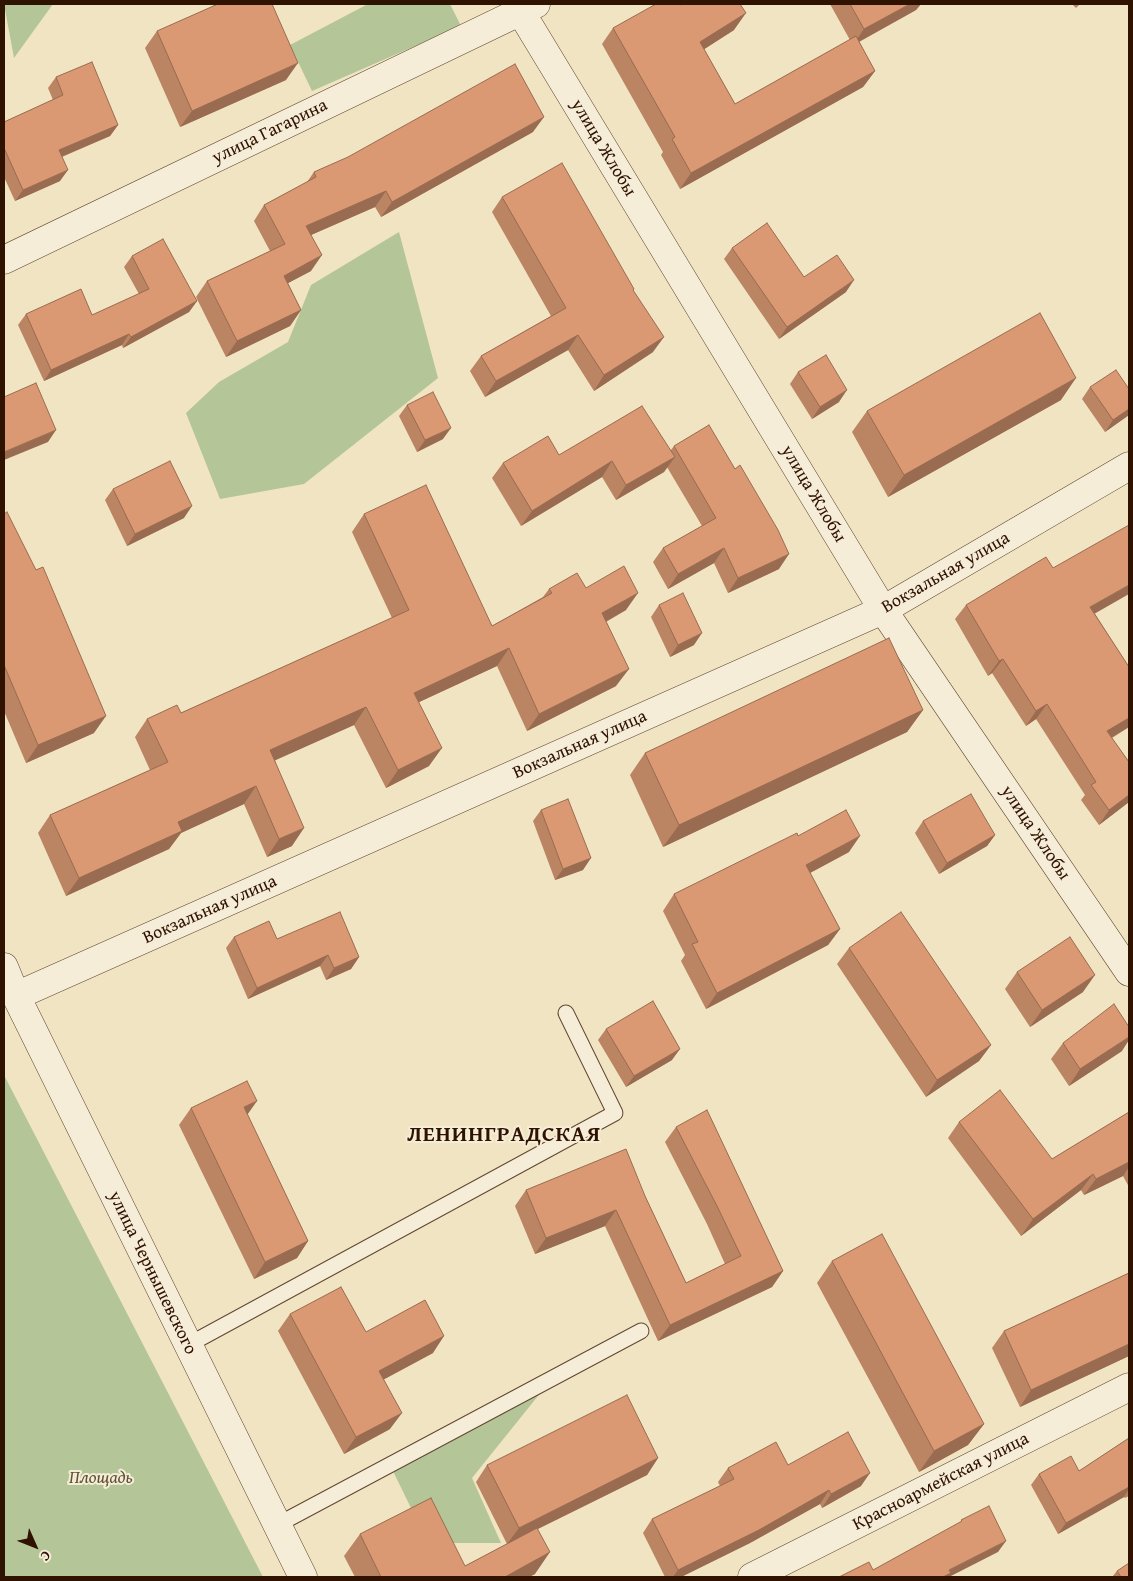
<!DOCTYPE html>
<html>
<head>
<meta charset="utf-8">
<style>
	body { margin:0 }
	#map { position:relative; width:1133px; height:1581px; overflow:hidden; background:#f0e4c2; font-family:"Gentium Book Plus",serif }
	canvas { display:block }
	.frame { position:absolute; inset:0; border:5px solid #301200; pointer-events:none }
	.north { position:absolute; left:10px; top:1521px; width:50px; height:50px; -webkit-text-stroke:4px #f5edd7; paint-order:stroke; rotate:134deg; font-size:14px; font-weight:700; line-height:20px; text-align:center; color:#301200 }
	.north::after { content:''; display:block; margin:auto; width:18px; height:22px; background:#301200; clip-path:polygon(50% 0,100% 100%,50% 72%,0 100%) }
</style>
</head>
<body>
<div id="map">
<canvas width="1133" height="1581"></canvas>
<div class="frame"></div>
<div class="north">С</div>
</div>
<script>
const g = document.querySelector('canvas').getContext('2d');
g.lineJoin = 'round';
function fill(path, color) { g.fillStyle = color; g.fill(path, 'evenodd'); }
const toPath = rows => new Path2D(rows.map(r => 'M' + r).join(''));
function stroke(path, color, width, dash) { g.strokeStyle = color; g.lineWidth = width; g.lineCap = dash ? 'butt' : 'round'; g.setLineDash(dash || []); g.stroke(path); }
function drawText(font, color, halo, rows, align = 'center') {
  g.font = font + ' "Gentium Book Plus",serif'; g.lineWidth = 4; g.setLineDash([]); g.textBaseline = 'middle'; g.strokeStyle = halo; g.fillStyle = color; for (const [text, x, y, turn = 0] of rows) {
    g.save(); g.translate(x, y); g.rotate((+turn || 0) * Math.PI / 180); g.textAlign = isNaN(turn) ? turn : align; if (halo) g.strokeText(text, 0, 0); g.fillText(text, 0, 0); g.restore();
  }
}
const green = toPath([
	[4,4,53,4,14,58],
	[368,4,450,4,461,26,312,91,290,45],
	[399,232,438,378,304,484,220,499,186,413,219,382,288,342,311,285],
	[4,1075,263,1577,4,1577],
	[542,1391,472,1478,501,1543,428,1543,392,1469]
]);
const lane = toPath([
	[188,1345,615,1113,566,1013],
	[277,1525,641,1331]
]);
const street = toPath([
	[516,4,883,610,1129,972],
	[4,260,536,4],
	[4,967,16,996,303,1577],
	[16,996,883,610,1129,466],
	[752,1577,1129,1387]
]);
const wall = toPath([
	[830,4,921,4,916,10,859,42,875,71,863,87,680,189,661,155,663,152,602,44,613,28,680,5,734,30,704,49,735,104,850,40],
	[1072,4,1080,4,1076,8],
	[157,31,286,80,180,127,145,48],
	[56,77,118,125,110,136,62,157,60,181,15,201,4,177,4,122,53,100,48,88],
	[533,132,381,217,375,207,311,235,311,271,288,283,301,310,290,326,226,357,196,297,207,281,270,251,254,221,264,205,307,182,314,172],
	[502,197,634,289,633,291,653,352,594,391,568,350,485,397,470,371,481,356,551,316,492,212],
	[732,248,804,277,846,292,779,339,724,259],
	[132,256,197,301,189,312,123,348,122,345,44,381,18,325,26,314,92,315,139,294,124,267],
	[798,372,839,402,812,419,790,384],
	[1090,387,1129,389,1129,415,1105,432,1082,399],
	[1061,400,888,497,852,432,867,411],
	[407,405,443,439,417,452,399,416],
	[674,446,779,569,728,593,714,563,668,589,653,562,663,548,702,526,667,467,664,472,616,500,602,477,521,526,492,478,503,463,559,455,671,450],
	[113,489,184,518,127,546,105,500],
	[4,514,94,733,26,763,4,711],
	[364,514,492,626,543,597,549,589,586,588,626,610,606,622,616,686,527,731,497,666,419,702,429,766,386,788,354,725,275,760,292,846,267,857,244,804,181,833,169,849,66,896,38,833,50,815,150,770,135,737,147,719,181,713,392,618,352,532],
	[1053,568,1095,614,1129,667,1129,727,1112,738,1129,762,1129,802,1099,825,1081,800,1085,795,1036,719,1026,726,992,673,988,676,955,619,966,605],
	[659,605,694,645,670,657,651,617],
	[923,710,907,732,663,847,630,775,645,753],
	[541,810,583,870,555,880,533,821],
	[923,821,995,835,987,846,939,874,915,833],
	[798,836,849,852,810,873,840,929,828,945,706,1009,681,961,685,955,663,911,674,894],
	[234,937,277,939,359,957,351,969,326,980,320,966,248,999,226,948],
	[849,948,991,1045,979,1061,926,1097,837,964],
	[1017,972,1083,992,1030,1027,1005,989],
	[606,1029,672,1060,626,1087,598,1040],
	[1063,1043,1122,1051,1069,1086,1051,1059],
	[191,1108,247,1115,308,1241,297,1258,254,1279,179,1125],
	[1129,1112,1129,1187,1123,1176,1084,1195,1081,1190,1021,1236,948,1138,959,1122,1052,1159],
	[676,1127,783,1271,772,1287,658,1341,605,1226,535,1254,515,1206,526,1190,645,1196,686,1283,725,1264,707,1224,665,1142],
	[832,1261,984,1424,968,1445,919,1472,817,1283],
	[1129,1273,1129,1356,1020,1407,992,1348,1004,1331],
	[290,1314,433,1353,384,1379,390,1429,344,1454,278,1331],
	[1129,1438,1129,1496,1125,1498,1124,1497,1058,1534,1031,1485,1039,1474,1079,1471],
	[658,1458,647,1475,538,1529,535,1574,529,1577,355,1577,344,1556,360,1534,465,1566,507,1544,476,1482,487,1465],
	[788,1465,861,1486,822,1508,820,1504,750,1543,681,1577,665,1577,643,1533,652,1519,720,1486,718,1482,728,1468],
	[1117,1571,1129,1577,1112,1577]
]);
const shadedWall = toPath([
	[910,4,921,4,916,10,853,45,864,29],
	[746,13,734,30,689,59,700,42],
	[298,63,286,80,180,127,192,111],
	[875,71,863,87,680,189,691,173],
	[544,117,533,132,381,217,392,202],
	[118,125,110,136,51,161,59,150],
	[68,170,60,181,15,201,23,190],
	[386,191,375,207,295,242,306,226],
	[322,255,311,271,273,291,284,276],
	[854,280,846,292,779,339,787,327],
	[197,301,189,312,123,348,131,337],
	[301,310,290,326,226,357,237,341],
	[129,334,122,345,44,381,51,370],
	[578,335,568,350,485,397,496,381],
	[664,337,653,352,594,391,604,375],
	[1076,378,1061,400,888,497,904,475],
	[847,390,839,402,812,419,820,407],
	[1129,409,1129,415,1105,432,1113,420],
	[451,428,443,439,417,452,425,440],
	[56,430,48,442,4,460,4,452],
	[675,457,664,472,616,500,626,485],
	[612,461,602,477,521,526,532,511],
	[192,506,184,518,127,546,135,534],
	[724,548,714,563,668,589,678,574],
	[789,554,779,569,728,593,738,578],
	[1129,585,1129,594,1080,622,1090,607],
	[638,593,626,610,589,631,602,613],
	[702,633,694,645,670,657,678,645],
	[509,648,497,666,402,710,414,693],
	[1003,659,992,673,988,676,999,661],
	[629,669,616,686,527,731,539,714],
	[1047,704,1036,719,1026,726,1036,711],
	[366,707,354,725,258,768,270,750],
	[923,710,907,732,663,847,679,825],
	[106,716,94,733,26,763,38,745],
	[1129,718,1129,727,1097,746,1107,731],
	[442,748,429,766,386,788,398,770],
	[256,786,244,804,181,833,169,849,66,896,79,878,178,822],
	[1129,795,1129,802,1099,825,1109,810],
	[304,828,292,846,267,857,279,839],
	[995,835,987,846,939,874,947,863],
	[860,836,849,852,795,881,806,865],
	[591,858,583,870,555,880,563,869],
	[840,929,828,945,706,1009,717,993],
	[328,955,320,966,248,999,257,988],
	[359,957,351,969,326,980,334,968],
	[1095,975,1083,992,1030,1027,1042,1010],
	[1129,1037,1129,1040,1122,1051,1069,1086,1080,1069],
	[991,1045,979,1061,926,1097,937,1080],
	[680,1049,672,1060,626,1087,634,1076],
	[257,1101,245,1118,244,1107],
	[1129,1162,1129,1167,1123,1176,1084,1195,1096,1179],
	[1093,1174,1081,1190,1021,1236,1033,1219],
	[616,1210,605,1226,535,1254,546,1238],
	[308,1241,297,1258,254,1279,265,1262],
	[783,1271,772,1287,658,1341,670,1325],
	[444,1336,433,1353,368,1388,379,1371],
	[1129,1344,1129,1356,1020,1407,1031,1390],
	[402,1413,390,1429,344,1454,356,1437],
	[984,1424,968,1445,919,1472,934,1451],
	[658,1458,647,1475,507,1544,519,1528],
	[870,1473,861,1486,822,1508,831,1494],
	[1129,1487,1129,1489,1124,1497,1058,1534,1066,1523],
	[829,1490,820,1504,750,1543,681,1577,673,1577,678,1570],
	[1006,1541,998,1552,949,1577,943,1577,949,1570],
	[550,1552,535,1574,529,1577,505,1577]
]);
const building = toPath([
	[218,4,272,4,298,63,192,111,157,31,218,4],
	[656,4,679,4,680,5,682,4,740,4,746,13,700,42,735,104,856,36,875,71,691,173,672,139,675,137,613,28,656,4],
	[850,4,910,4,864,29,850,4],
	[92,62,118,125,59,150,68,170,23,190,4,148,4,122,63,95,56,77,92,62],
	[515,64,544,117,392,202,386,191,306,226,322,255,284,276,301,310,237,341,207,281,285,244,264,205,316,177,314,172,348,157,515,64],
	[562,163,634,289,633,290,664,337,604,375,578,335,496,381,481,356,566,308,502,197,562,163],
	[767,223,804,277,837,255,854,280,787,327,732,248,767,223],
	[163,239,197,301,131,337,129,334,51,370,26,314,81,289,92,315,149,289,132,256,163,239],
	[1040,313,1076,378,904,475,867,411,1040,313],
	[826,355,847,390,820,407,798,372,826,355],
	[1116,370,1129,389,1129,409,1113,420,1090,387,1116,370],
	[36,383,56,430,4,452,4,397,36,383],
	[433,392,451,428,425,440,407,405,433,392],
	[642,406,675,457,626,485,612,461,532,511,503,463,548,436,559,455,642,406],
	[709,425,735,469,740,465,778,530,789,554,738,578,724,548,678,574,663,548,716,518,674,446,709,425],
	[170,461,192,506,135,534,113,489,170,461],
	[426,485,492,626,552,593,549,589,577,573,586,588,624,566,638,593,602,613,629,669,539,714,509,648,414,693,442,748,398,770,366,707,270,750,304,828,279,839,256,786,178,822,182,831,79,878,50,815,168,762,147,719,177,705,181,713,409,610,364,514,426,485],
	[7,512,36,570,43,567,106,716,38,745,4,665,4,514,7,512],
	[1129,525,1129,585,1090,607,1129,667,1129,718,1107,731,1129,762,1129,795,1109,810,1091,785,1096,782,1047,704,1036,711,1003,659,999,661,966,605,1046,557,1053,568,1129,525],
	[683,593,702,633,678,645,659,605,683,593],
	[889,638,923,710,679,825,645,753,889,638],
	[971,794,995,835,947,863,923,821,971,794],
	[568,799,591,858,563,869,541,810,568,799],
	[846,810,860,836,806,865,840,929,717,993,692,944,698,942,674,894,797,833,798,836,846,810],
	[340,912,359,957,334,968,328,955,257,988,234,937,269,921,277,939,340,912],
	[901,912,991,1045,937,1080,849,948,901,912],
	[1070,937,1095,975,1042,1010,1017,972,1070,937],
	[653,1001,680,1049,634,1076,606,1029,653,1001],
	[1114,1004,1129,1027,1129,1037,1080,1069,1063,1043,1114,1004],
	[247,1081,257,1101,244,1107,308,1241,265,1262,191,1108,247,1081],
	[1000,1090,1052,1159,1129,1112,1129,1162,1096,1179,1093,1174,1033,1219,959,1122,1000,1090],
	[707,1110,783,1271,670,1325,616,1210,546,1238,526,1190,626,1149,645,1196,686,1283,741,1256,718,1208,676,1127,707,1110],
	[882,1234,984,1424,934,1451,832,1261,882,1234],
	[1129,1273,1129,1344,1031,1390,1004,1331,1129,1273],
	[341,1287,366,1332,425,1300,444,1336,379,1371,402,1413,356,1437,290,1314,341,1287],
	[627,1395,658,1458,519,1528,487,1465,627,1395],
	[848,1432,870,1473,831,1494,829,1490,759,1530,678,1570,652,1519,734,1479,728,1468,776,1442,788,1465,848,1432],
	[1129,1438,1129,1487,1066,1523,1039,1474,1071,1456,1079,1471,1129,1438],
	[431,1498,465,1566,537,1528,550,1552,505,1577,381,1577,360,1534,431,1498],
	[989,1506,1006,1541,949,1570,951,1573,943,1577,839,1577,869,1562,873,1570,962,1521,961,1520,989,1506],
	[1129,1563,1129,1577,1121,1577,1117,1571,1129,1563]
]);
const streetNames = [
	["улица Гагарина",270,132,-26],
	["улица Жлобы",603,148,59],
	["улица Жлобы",813,494,59],
	["Вокзальная улица",946,573,-30],
	["Вокзальная улица",580,745,-24],
	["улица Жлобы",1035,833,56],
	["Вокзальная улица",210,910,-24],
	["улица Чернышевского",152,1273,64],
	["Красноармейская улица",941,1482,-27]
];
const parkNames = [
	["Площадь",101,1478]
];
const districtNames = [
	["ЛЕНИНГРАДСКАЯ",504,1135]
];
fill(green, '#b4c598');
stroke(lane, '#604630', 17);
stroke(street, '#604630', 29);
stroke(lane, '#f5edd7', 15);
stroke(street, '#f5edd7', 28);
fill(wall, '#bb8462');
fill(shadedWall, '#996b50');
fill(building, '#da9972');
stroke(building, '#996b50', 1);
drawText('18px', '#301200', '#f5edd7', streetNames);
drawText('italic 18px', '#5e5135', '#f5edd7', parkNames);
g.letterSpacing = '1px';
drawText('bold 22px', '#301200', '#f5edd7', districtNames);
g.letterSpacing = '0px';
</script>
</body>
</html>
